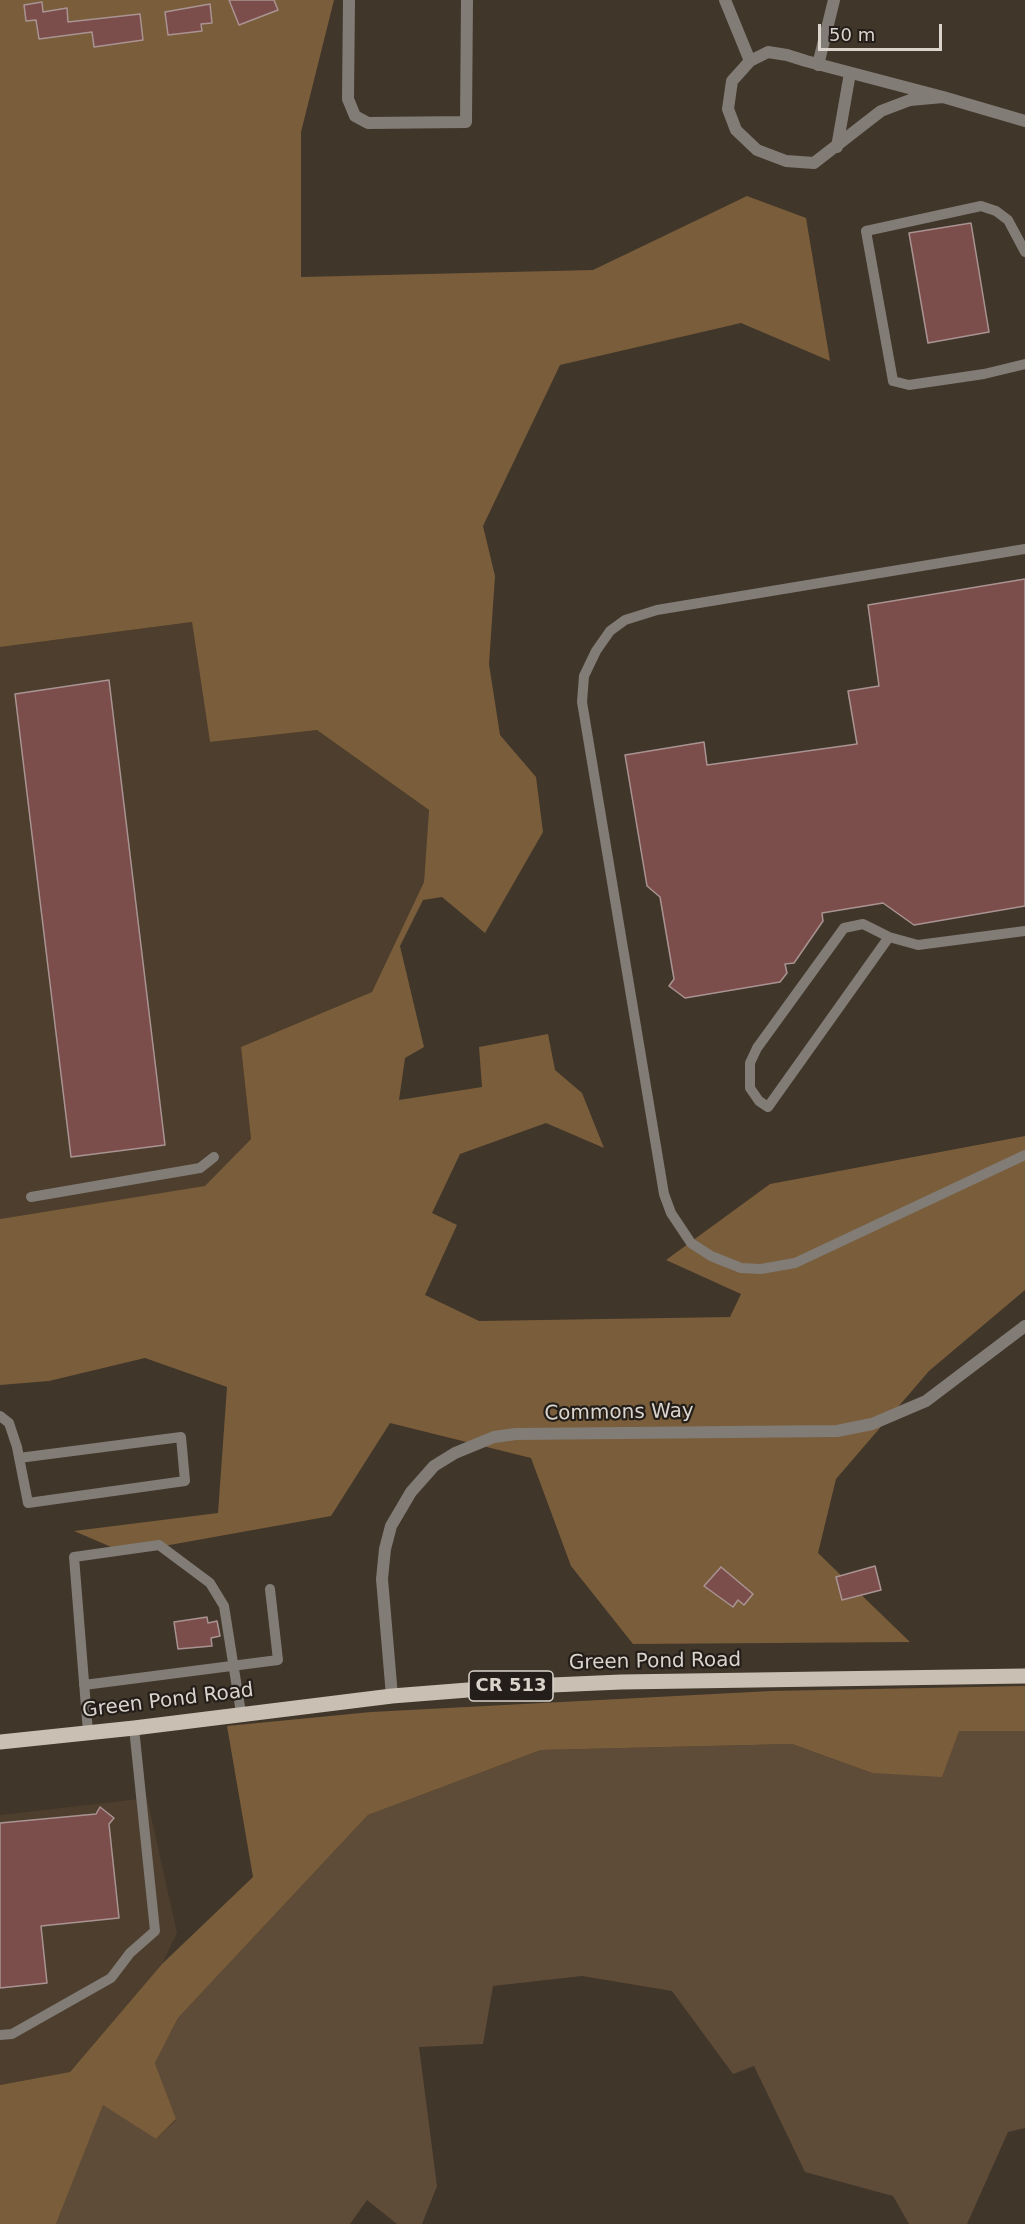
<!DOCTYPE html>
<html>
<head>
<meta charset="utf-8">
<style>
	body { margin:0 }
	#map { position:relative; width:1025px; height:2224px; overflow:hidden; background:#40362a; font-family:"DejaVu Sans",sans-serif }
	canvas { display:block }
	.scale { position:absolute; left:818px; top:24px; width:124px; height:27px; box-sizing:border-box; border:3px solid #dad4cc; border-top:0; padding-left:8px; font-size:18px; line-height:21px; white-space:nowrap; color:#dad4cc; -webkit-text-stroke:4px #231e19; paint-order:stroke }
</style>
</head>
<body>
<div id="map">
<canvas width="1025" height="2224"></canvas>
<div class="scale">50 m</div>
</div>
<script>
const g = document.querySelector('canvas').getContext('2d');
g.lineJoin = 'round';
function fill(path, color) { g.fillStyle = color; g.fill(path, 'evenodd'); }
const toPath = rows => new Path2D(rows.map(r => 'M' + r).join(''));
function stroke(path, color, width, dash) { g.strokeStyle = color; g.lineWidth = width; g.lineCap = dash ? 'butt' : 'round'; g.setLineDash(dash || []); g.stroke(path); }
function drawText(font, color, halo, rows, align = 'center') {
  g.font = font + ' "DejaVu Sans",sans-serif'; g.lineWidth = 4.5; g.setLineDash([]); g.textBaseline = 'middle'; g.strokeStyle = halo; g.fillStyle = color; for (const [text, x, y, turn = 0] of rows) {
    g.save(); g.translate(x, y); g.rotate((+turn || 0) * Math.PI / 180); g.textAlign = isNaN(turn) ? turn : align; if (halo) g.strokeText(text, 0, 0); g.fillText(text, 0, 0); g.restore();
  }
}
const built = toPath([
	[192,622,210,742,317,730,429,810,424,882,372,992,241,1047,251,1139,205,1187,0,1219,0,647],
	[147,1798,177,1933,162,1964,70,2072,0,2085,0,1815]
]);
const green = toPath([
	[959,1731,1025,1731,1025,2128,1008,2132,967,2224,909,2224,893,2196,805,2172,754,2066,733,2074,672,1991,582,1976,493,1986,483,2044,419,2047,437,2186,422,2224,397,2224,367,2200,350,2224,56,2224,103,2104,156,2139,176,2120,155,2063,178,2018,368,1815,541,1750,792,1744,872,1773]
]);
const forest = toPath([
	[0,0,334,0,301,132,301,277,593,270,747,196,806,218,830,361,741,323,560,365,483,526,495,576,489,664,500,735,536,777,543,832,485,933,442,897,423,900,400,946,424,1047,405,1058,399,1100,482,1087,479,1047,548,1034,555,1070,582,1093,604,1148,546,1123,460,1154,432,1213,457,1225,425,1295,479,1321,730,1317,741,1294,666,1260,770,1184,1025,1136,1025,1290,929,1371,836,1479,818,1553,910,1642,633,1644,571,1566,531,1458,390,1423,331,1516,125,1553,74,1531,218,1513,227,1387,145,1358,49,1381,0,1385,0,1219,205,1186,251,1139,241,1047,372,992,424,882,429,810,317,730,210,742,192,622,0,647],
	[1025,1686,1025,1731,959,1731,942,1777,872,1773,792,1744,541,1750,368,1815,178,2018,155,2063,176,2119,156,2139,103,2105,56,2224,0,2224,0,2085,70,2072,162,1964,253,1877,227,1726,371,1712,771,1691]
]);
const building = toPath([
	[229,0,274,0,278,10,239,25,229,0],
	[42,2,43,12,67,8,68,22,140,14,143,40,94,47,92,32,39,39,36,20,26,21,24,5,42,2],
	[210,4,212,23,201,24,202,31,168,35,165,12,210,4],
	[971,223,989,332,928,343,909,233,971,223],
	[1025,579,1025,906,914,925,883,903,822,913,823,921,794,963,785,964,787,973,780,982,685,998,669,986,674,979,660,897,647,886,625,755,704,742,707,765,857,744,848,691,879,686,868,605,1025,579],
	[109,680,165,1145,71,1157,15,694,109,680],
	[875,1566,881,1590,842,1600,836,1577,875,1566],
	[721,1567,753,1594,744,1605,738,1600,733,1607,704,1586,721,1567],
	[207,1617,208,1623,217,1621,220,1636,211,1638,212,1646,178,1649,174,1622,207,1617],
	[100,1807,114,1818,109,1824,119,1918,41,1926,47,1983,0,1988,0,1823,96,1814,100,1807]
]);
const service = toPath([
	[1025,252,1008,220,996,211,981,206,866,231,893,381,909,385,984,374,1025,364],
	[1025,549,657,610,625,620,610,631,596,651,584,676,582,702,664,1194,671,1213,691,1243,711,1256,741,1268,761,1269,795,1263,1025,1155],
	[889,937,768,1107,759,1101,750,1088,750,1063,757,1048,844,928,863,924,889,937,918,945,1025,931],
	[31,1197,200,1168,214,1157],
	[0,1416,9,1423,17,1447,28,1503,185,1481,181,1437,19,1458],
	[84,1685,278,1660,270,1589],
	[88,1732,74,1557,159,1545,210,1583,224,1606,241,1713],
	[0,2035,12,2034,111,1978,130,1953,155,1931,134,1728]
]);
const minor = toPath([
	[349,0,348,99,355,116,368,123,466,122,467,0],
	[725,0,750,61],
	[818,65,834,0],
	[943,97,910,100,881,111,814,163,786,161,757,150,736,130,728,109,732,81,750,61,768,52,787,55,806,61,943,97,1025,121],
	[837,147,850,73],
	[392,1696,382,1579,385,1549,391,1526,411,1492,434,1466,455,1453,494,1437,516,1434,837,1431,872,1424,926,1401,1025,1326]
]);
const primary = toPath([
	[0,1742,134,1728,392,1696,506,1687,621,1682,1025,1676]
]);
const shields = [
	[511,1686,84]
];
const shieldNames = [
	["CR 513",511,1686]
];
const streetNames = [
	["Commons Way",619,1413,-1],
	["Green Pond Road",655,1662,-1],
	["Green Pond Road",168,1701,-7]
];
fill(built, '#4d3e2d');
fill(green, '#5e4c38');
fill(forest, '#7a5d3b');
fill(building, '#7c4e4b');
stroke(building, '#a99493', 1.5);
stroke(service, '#817c76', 10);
stroke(minor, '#817c76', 12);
stroke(primary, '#cabfb3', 15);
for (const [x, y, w] of shields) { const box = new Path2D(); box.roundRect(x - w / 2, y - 15, w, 30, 4.5); g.fillStyle = '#231e19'; g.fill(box); stroke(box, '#dad4cc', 1.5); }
drawText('bold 18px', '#dad4cc', null, shieldNames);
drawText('20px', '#dad4cc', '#231e19', streetNames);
</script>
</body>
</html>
